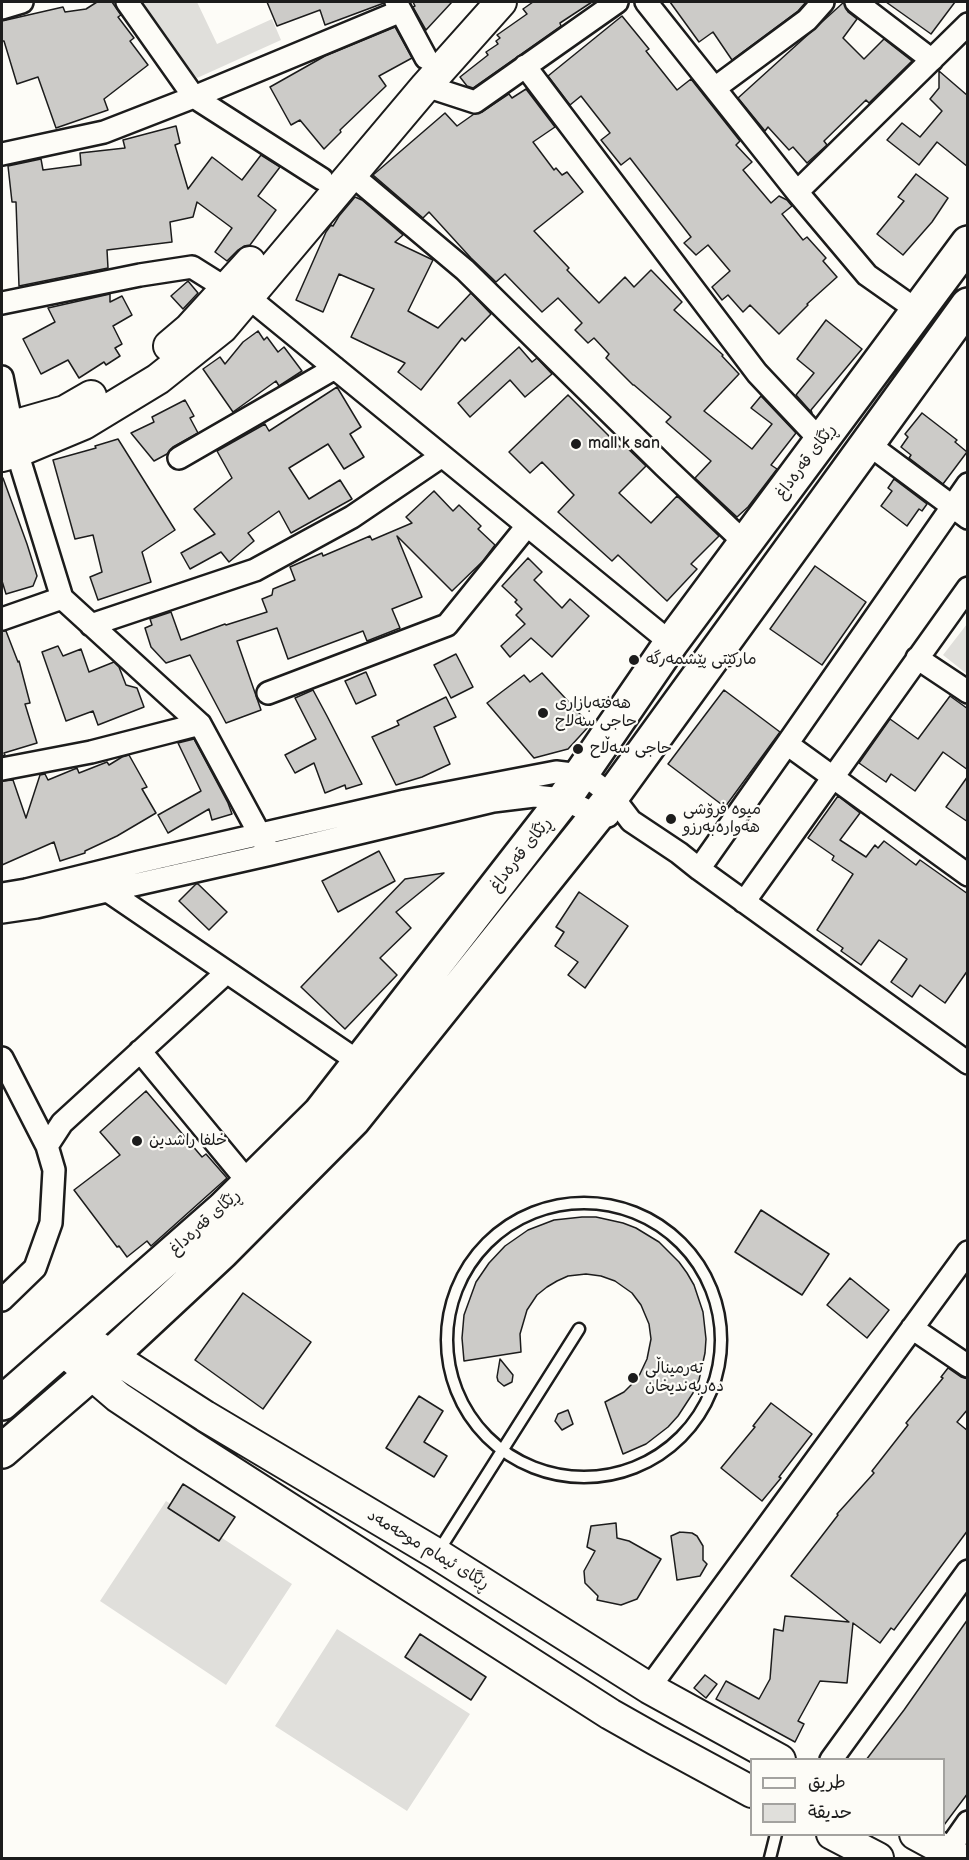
<!DOCTYPE html>
<html>
<head>
<meta charset="utf-8">
<style>
	body { margin:0 }
	#map { position:relative; width:969px; height:1860px; overflow:hidden; background:#fdfcf7; font-family:"Balsamiq Sans","Playpen Sans Arabic",sans-serif }
	canvas { display:block }
	.frame { position:absolute; inset:0; border:3px solid #1c1c1c; pointer-events:none }
	.legend { position:absolute; left:750px; top:1758px; width:195px; height:78px; box-sizing:border-box; background:#fdfcf7; border:2px solid #a3a29f; margin:0; padding:8px 10px; list-style:none; font-size:18px; color:#1c1c1c }
	.legend li { display:flex; align-items:center; gap:12px; height:30px }
	.legend b { width:30px; border:2px solid #a3a29f }
</style>
</head>
<body>
<div id="map">
<canvas width="969" height="1860"></canvas>
<div class="frame"></div>
<ul class="legend">
<li><b style="height:8px;background:#fdfcf7"></b>طريق</li>
<li><b style="height:16px;background:#e0dfdb"></b>حديقة</li>
</ul>
</div>
<script>
const g = document.querySelector('canvas').getContext('2d');
g.lineJoin = 'round';
function fill(path, color) { g.fillStyle = color; g.fill(path, 'evenodd'); }
const toPath = rows => new Path2D(rows.map(r => 'M' + r).join(''));
function stroke(path, color, width, dash) { g.strokeStyle = color; g.lineWidth = width; g.lineCap = dash ? 'butt' : 'round'; g.setLineDash(dash || []); g.stroke(path); }
function drawText(font, color, halo, rows, align = 'center') {
  g.font = font + ' "Balsamiq Sans","Playpen Sans Arabic",sans-serif'; g.lineWidth = 4.5; g.setLineDash([]); g.textBaseline = 'middle'; g.strokeStyle = halo; g.fillStyle = color; for (const [text, x, y, turn = 0] of rows) {
    g.save(); g.translate(x, y); g.rotate((+turn || 0) * Math.PI / 180); g.textAlign = isNaN(turn) ? turn : align; if (halo) g.strokeText(text, 0, 0); g.fillText(text, 0, 0); g.restore();
  }
}
const green = toPath([
	[141,2,197,2,217,44,272,19,281,40,197,78,153,28],
	[967,624,967,674,943,655],
	[166,1501,292,1584,226,1685,100,1601],
	[337,1629,470,1714,407,1811,275,1726]
]);
const building = toPath([
	[97,2,112,2,121,15,118,17,134,38,130,41,148,65,104,99,108,110,56,128,38,77,17,84,4,41,2,41,2,21,63,7,65,12,86,9,97,2],
	[267,2,383,2,384,3,325,25,320,10,277,26,267,2],
	[413,2,452,2,426,30,413,7,415,6,413,2],
	[533,2,592,2,560,23,561,26,473,88,467,86,460,77,488,55,486,52,498,44,496,41,500,38,497,35,527,14,523,9,533,2],
	[670,2,806,2,798,11,732,60,713,32,699,42,670,2],
	[844,2,848,12,857,19,843,38,864,59,884,39,912,61,869,103,866,100,824,141,827,145,807,163,793,147,789,150,768,127,765,131,738,98,844,2],
	[886,2,955,2,931,34,886,2],
	[622,16,649,49,646,51,677,90,691,79,740,141,736,145,752,162,743,170,771,203,779,196,787,200,792,206,782,214,803,240,807,237,826,258,823,261,837,277,807,304,808,305,779,334,750,305,743,312,728,295,722,300,712,287,730,271,708,245,696,255,684,243,691,237,630,158,621,165,601,140,610,133,581,96,570,105,548,76,622,16],
	[395,27,412,58,379,76,386,86,340,130,341,132,324,149,300,120,291,125,270,87,325,56,395,27],
	[939,71,968,96,968,167,937,142,919,165,887,140,902,123,920,137,942,111,930,99,939,88,939,71],
	[526,89,555,127,533,142,554,170,556,168,562,175,567,172,583,192,534,231,569,268,567,270,599,303,625,277,634,287,651,270,682,302,674,310,723,355,722,356,739,374,704,411,752,449,772,424,751,408,761,396,796,433,771,465,777,469,748,507,737,517,695,478,711,461,666,422,671,417,634,385,633,385,606,358,609,354,594,338,588,343,575,330,582,323,558,298,542,312,505,274,496,282,471,258,429,212,423,218,373,175,445,113,457,126,474,114,482,112,509,94,512,98,526,89],
	[176,126,180,143,175,145,188,189,212,157,242,180,261,155,280,167,258,196,276,210,250,245,244,246,238,250,227,261,215,252,232,228,197,202,193,217,170,222,172,242,107,250,108,268,19,286,16,202,12,202,8,166,41,159,43,170,81,165,80,153,125,148,123,140,176,126],
	[916,174,948,198,932,222,903,255,877,234,904,201,898,197,916,174],
	[355,197,362,200,403,235,395,242,433,260,408,311,438,328,471,293,491,314,465,341,462,338,421,390,398,372,405,363,351,337,374,289,339,274,323,312,296,300,326,232,331,225,333,226,339,216,355,197],
	[188,281,198,293,183,309,171,296,188,281],
	[110,294,110,302,122,296,132,315,113,326,122,344,115,348,120,356,106,365,104,362,79,378,68,360,41,374,23,339,55,322,48,308,110,294],
	[826,320,862,349,811,410,812,413,796,395,814,373,797,359,826,320],
	[258,331,264,340,267,337,278,352,284,347,302,371,279,386,276,381,233,412,203,369,220,357,225,364,243,342,258,331],
	[519,347,532,362,537,358,552,374,525,397,510,380,470,417,458,403,519,347],
	[337,387,361,427,350,434,364,457,344,469,328,444,289,468,309,499,340,480,352,499,291,533,279,511,248,533,254,541,229,562,221,552,190,569,181,553,215,534,194,509,232,478,217,451,265,424,269,431,337,387],
	[568,395,620,447,623,444,646,466,619,493,651,523,677,496,719,536,691,564,697,569,667,601,618,555,612,561,558,512,574,495,542,462,530,473,509,452,568,395],
	[185,400,194,416,190,418,198,433,173,447,167,454,154,461,131,433,154,422,152,417,185,400],
	[922,413,957,440,955,442,967,452,943,484,909,458,911,455,901,447,908,437,905,434,922,413],
	[118,439,175,530,142,552,151,582,98,600,90,577,102,572,93,535,75,539,53,460,96,448,95,446,118,439],
	[3,478,27,544,37,576,33,586,6,594,2,581,2,479,3,478],
	[894,479,927,504,922,511,919,509,907,526,881,506,892,491,888,488,894,479],
	[434,491,453,511,459,505,481,526,478,529,495,545,483,561,452,591,397,536,422,597,392,609,400,628,367,641,363,631,288,659,277,628,237,641,261,710,226,723,190,655,166,663,151,647,145,628,152,625,150,619,171,612,181,640,225,624,226,625,267,612,262,599,272,595,273,589,295,580,290,567,322,553,323,556,370,536,372,540,412,523,406,517,434,491],
	[528,558,542,572,534,580,562,608,570,599,589,616,552,657,531,638,510,657,501,646,525,624,516,615,522,609,515,602,517,600,502,586,528,558],
	[815,566,866,602,822,665,770,629,815,566],
	[2,631,6,631,18,662,19,661,30,703,25,704,37,743,4,753,5,755,2,756,2,631],
	[58,646,63,656,81,649,89,672,114,662,119,667,126,685,137,688,144,707,98,725,93,711,66,721,42,652,58,646],
	[456,654,473,687,451,698,434,665,456,654],
	[366,672,376,695,356,704,345,681,366,672],
	[542,673,590,725,568,749,534,758,487,703,524,675,530,682,542,673],
	[313,690,327,716,362,784,346,789,345,785,325,793,314,763,295,773,285,755,316,739,295,698,313,690],
	[724,690,780,732,725,807,668,764,724,690],
	[950,696,968,709,968,770,943,752,915,791,891,774,886,782,859,763,890,719,918,739,950,696],
	[446,697,456,717,434,727,450,764,422,777,396,785,372,737,399,725,397,721,446,697],
	[194,739,228,803,232,814,212,820,209,809,168,833,158,815,201,791,178,743,194,739],
	[129,755,147,787,142,789,156,813,117,836,85,851,85,853,60,861,54,842,2,865,2,781,13,780,26,818,40,775,45,774,48,780,77,768,79,773,107,762,109,765,122,757,129,755],
	[968,776,968,822,946,807,968,776],
	[838,796,860,813,840,840,866,857,875,845,878,848,884,841,916,865,920,860,968,894,968,970,945,1003,920,985,912,997,891,982,907,959,879,940,861,965,841,951,843,948,817,930,853,874,832,860,834,856,808,838,838,796],
	[379,851,395,881,338,912,322,881,379,851],
	[444,873,396,912,411,928,380,958,397,975,345,1029,301,987,405,879,444,873],
	[196,884,198,884,227,912,209,930,179,901,196,884],
	[579,892,628,926,585,988,568,975,578,962,555,946,564,932,556,927,579,892],
	[146,1091,202,1157,206,1154,227,1178,151,1246,147,1241,127,1257,119,1246,117,1247,74,1190,120,1155,100,1132,146,1091],
	[761,1210,829,1254,802,1295,735,1252,761,1210],
	[582,1217,596,1217,623,1223,636,1228,659,1242,679,1262,687,1273,694,1285,703,1312,706,1339,705,1353,699,1380,693,1393,678,1416,668,1427,646,1444,623,1454,605,1402,624,1392,638,1378,647,1359,651,1339,649,1324,641,1305,632,1293,615,1281,601,1276,586,1274,568,1276,557,1281,547,1287,537,1295,527,1310,520,1334,521,1352,464,1361,462,1338,464,1315,476,1282,489,1263,505,1246,528,1230,554,1220,582,1217],
	[850,1278,889,1310,867,1338,827,1305,850,1278],
	[243,1293,311,1342,263,1409,195,1360,243,1293],
	[500,1359,513,1375,512,1382,504,1386,498,1381,497,1377,500,1359],
	[948,1368,961,1377,968,1379,968,1409,957,1422,968,1431,968,1530,894,1630,891,1628,880,1643,853,1623,847,1683,820,1681,798,1721,804,1724,795,1742,716,1699,726,1681,759,1699,770,1679,774,1629,783,1631,785,1616,849,1622,791,1576,838,1515,837,1514,874,1473,872,1471,908,1425,906,1423,943,1378,941,1377,948,1368],
	[419,1396,443,1411,424,1442,447,1456,434,1477,386,1448,419,1396],
	[771,1403,812,1434,779,1477,781,1478,762,1501,721,1468,755,1427,753,1426,771,1403],
	[568,1410,573,1424,562,1430,555,1421,558,1414,568,1410],
	[183,1484,235,1517,219,1541,168,1508,183,1484],
	[616,1523,617,1538,629,1541,661,1559,637,1599,621,1605,597,1600,598,1596,585,1583,584,1571,595,1551,587,1547,591,1526,616,1523],
	[680,1532,692,1533,697,1536,703,1546,703,1560,707,1564,700,1576,677,1580,671,1536,680,1532],
	[968,1619,968,1793,944,1825,944,1760,866,1760,904,1710,968,1619],
	[420,1634,486,1677,471,1700,405,1657,420,1634],
	[705,1675,717,1684,706,1698,694,1688,705,1675]
]);
const lane = toPath([
	'447 1340a137 137 0 1 1 274 0a137 137 0 1 1-274 0Z',
	[438,1552,579,1329],
	[770,1858,776,1834]
]);
const street = toPath([
	[127,2,194,97,322,179],
	[396,2,426,58],
	[646,2,797,192,867,275,918,311],
	[856,2,932,60],
	[2,8,22,2],
	[525,66,757,373,821,441],
	[426,86,475,102,617,2],
	[715,88,807,20,823,2],
	[2,154,104,132,194,97,401,11],
	[352,175,465,270,664,466,745,543],
	[797,192,968,24],
	[248,297,671,643],
	[2,303,140,275,192,267,227,289],
	[2,377,17,452,62,598,200,724,266,846],
	[867,443,968,518],
	[179,458,335,368],
	[2,619,62,598],
	[91,625,255,570,352,517,442,456],
	[917,658,968,692],
	[268,693,447,625,527,526],
	[787,744,968,875],
	[2,769,91,752,200,724],
	[699,869,787,744,968,484],
	[108,891,359,1062],
	[2,894,26,890,139,862,405,801,556,772,581,775,590,779,612,796,631,821,679,853,699,869,968,1063],
	[744,902,968,588],
	[2,912,36,907,271,854,493,801,534,796,564,799,590,812,608,816],
	[140,1051,249,1183],
	[2,1058,47,1146,54,1170,51,1223,35,1268,2,1300],
	[47,1146,62,1123,227,972],
	[912,1328,968,1366],
	[649,1688,968,1252],
	[831,1760,968,1571],
	[947,1852,968,1822]
]);
const secondary = toPath([
	[169,346,189,329,250,262],
	[2,429,65,411,91,396],
	[2,456,17,452,84,424,158,379,222,328,426,86,501,2],
	[79,1335,205,1416,437,1554,649,1688,780,1760],
	[63,1350,118,1397,187,1443,610,1714,656,1740,752,1792],
	[832,1834,878,1858],
	[915,1834,959,1858]
]);
const primary = toPath([
	[2,1403,223,1209,320,1113,564,799,671,643,968,243],
	[2,1451,91,1374,222,1252,353,1120,607,803,968,305]
]);
const markers = [
	[576,444,6,"#1c1c1c"],
	[634,660,6,"#1c1c1c"],
	[543,713,6,"#1c1c1c"],
	[578,749,6,"#1c1c1c"],
	[671,819,6,"#1c1c1c"],
	[137,1141,6,"#1c1c1c"],
	[633,1378,6,"#1c1c1c"]
];
const poiNames = [
	["mall k san",588,444],
	["مارکێتی پێشمەرگە",646,660],
	["هەفتەبازاری",555,704],
	["حاجی سەلاح",555,722],
	["حاجی سەڵاح",590,749],
	["میوە فرۆشی",683,810],
	["هەوارەبەرزو",683,828],
	["خلفا راشدين",149,1141],
	["تەرمیناڵی",645,1369],
	["دەربەندیخان",645,1387]
];
const streetNames = [
	["ڕێگای قەرەداغ",806,462,-53],
	["ڕێگای قەرەداغ",521,855,-52],
	["ڕێگای قەرەداغ",205,1223,-42],
	["ڕێگای ئیمام موحەمەد",428,1550,31]
];
fill(green, '#e0dfdb');
fill(building, '#cccbc8');
stroke(building, '#1c1c1c', 1.5);
stroke(lane, '#1c1c1c', 15);
stroke(street, '#1c1c1c', 26);
stroke(secondary, '#1c1c1c', 34);
stroke(primary, '#1c1c1c', 38);
stroke(lane, '#fdfcf7', 10);
stroke(street, '#fdfcf7', 21);
stroke(secondary, '#fdfcf7', 30);
stroke(primary, '#fdfcf7', 33);
for (const [x, y, r, color] of markers) { const dot = new Path2D(); dot.arc(x, y, r, 0, 2 * Math.PI); g.fillStyle = color; g.fill(dot); stroke(dot, '#fdfcf7', 2); }
drawText('16px', '#1c1c1c', '#fdfcf7', poiNames, 'left');
drawText('16px', '#1c1c1c', '#fdfcf7', streetNames);
</script>
</body>
</html>
